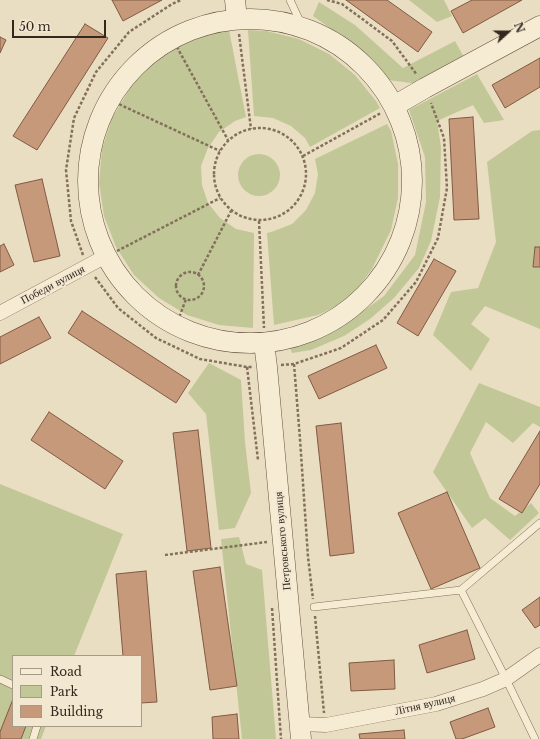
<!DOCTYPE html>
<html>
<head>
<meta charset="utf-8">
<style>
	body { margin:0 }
	#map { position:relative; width:540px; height:739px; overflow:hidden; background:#eadec2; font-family:"Libre Baskerville",serif }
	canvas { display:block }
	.legend { position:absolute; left:12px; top:655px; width:130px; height:72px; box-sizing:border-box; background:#f2e8d1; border:1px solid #a69b89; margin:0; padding:5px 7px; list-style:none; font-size:12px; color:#33281e }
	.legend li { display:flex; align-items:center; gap:8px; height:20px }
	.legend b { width:20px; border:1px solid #a69b89 }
	.north { position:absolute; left:488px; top:12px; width:40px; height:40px; -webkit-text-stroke:3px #f2e8d1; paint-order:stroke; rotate:69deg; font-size:11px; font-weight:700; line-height:16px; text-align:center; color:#33281e }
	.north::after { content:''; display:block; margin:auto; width:14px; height:18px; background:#33281e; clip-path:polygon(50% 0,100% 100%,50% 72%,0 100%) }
	.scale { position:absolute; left:12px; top:20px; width:94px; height:18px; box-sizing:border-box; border:2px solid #33281e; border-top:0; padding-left:5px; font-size:12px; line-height:14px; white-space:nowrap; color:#33281e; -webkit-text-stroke:3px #f2e8d1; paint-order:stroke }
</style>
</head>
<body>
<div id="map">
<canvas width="540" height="739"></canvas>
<ul class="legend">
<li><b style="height:5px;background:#f6ecd4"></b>Road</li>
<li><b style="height:11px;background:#c2c797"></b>Park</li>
<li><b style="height:11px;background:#c6997b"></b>Building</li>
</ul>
<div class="north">N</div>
<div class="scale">50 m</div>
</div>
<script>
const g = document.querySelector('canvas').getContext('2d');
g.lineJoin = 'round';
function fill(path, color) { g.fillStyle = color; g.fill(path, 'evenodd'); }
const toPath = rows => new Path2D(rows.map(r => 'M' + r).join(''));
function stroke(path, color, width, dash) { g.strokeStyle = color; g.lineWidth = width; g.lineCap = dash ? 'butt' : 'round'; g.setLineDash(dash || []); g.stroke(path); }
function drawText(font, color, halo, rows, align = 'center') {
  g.font = font + ' "Libre Baskerville",serif'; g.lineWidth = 3.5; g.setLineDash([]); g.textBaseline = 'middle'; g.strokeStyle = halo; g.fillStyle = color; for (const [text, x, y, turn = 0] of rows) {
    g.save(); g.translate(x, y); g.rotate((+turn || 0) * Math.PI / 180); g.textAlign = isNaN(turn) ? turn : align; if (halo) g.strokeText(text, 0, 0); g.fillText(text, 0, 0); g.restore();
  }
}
const green = toPath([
	[409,0,444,0,452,16,437,22],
	[319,2,355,25,403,68,455,41,466,61,419,84,388,80,362,51,313,16],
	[229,30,246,117,235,121,219,132,208,148,201,166,202,185,208,203,220,218,236,229,254,233,253,328,219,325,187,315,159,298,134,275,116,247,104,216,99,183,102,149,112,118,135,80,158,58,182,44,206,34],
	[248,30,266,31,299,39,329,54,355,75,376,101,380,108,310,147,305,138,291,126,273,118,254,116],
	[477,74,504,120,484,123,473,105,437,121,441,147,440,197,431,241,419,268,394,298,370,319,344,336,311,350,292,353,290,348,334,332,384,296,415,255,426,202,425,157,409,110],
	[387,124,391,131,398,164,398,198,391,230,372,269,349,300,318,315,274,325,267,233,274,231,292,224,306,210,315,193,318,174,315,159],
	[540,130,540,247,535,247,533,266,540,267,540,329,485,306,471,324,490,339,471,371,433,335,451,292,478,288,496,242,487,162,532,131],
	'238 175a21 21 0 1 1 42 0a21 21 0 1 1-42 0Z',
	[209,363,241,380,245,442,251,493,235,528,219,530,206,414,188,393],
	[479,383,540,407,540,427,533,423,513,443,486,422,470,453,490,498,515,516,531,503,539,513,510,540,485,518,472,528,433,472],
	[0,484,123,534,74,656,13,656,13,726,46,726,41,739,0,739],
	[239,537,246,564,262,570,276,739,242,739,221,539]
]);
const building = toPath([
	[112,0,162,0,123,21,112,0],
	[346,0,387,0,432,32,418,52,346,0],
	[472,0,522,0,463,33,451,11,472,0],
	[85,24,108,38,37,150,13,136,85,24],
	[0,37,6,40,0,53,0,37],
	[540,58,540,87,505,108,492,85,540,58],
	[473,117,479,219,454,220,449,119,473,117],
	[42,179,60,256,34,262,15,185,42,179],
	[4,244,14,265,0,272,0,246,4,244],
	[535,247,540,247,540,267,533,267,535,247],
	[434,259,456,271,418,336,397,323,434,259],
	[82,311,190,381,176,403,68,333,82,311],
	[39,317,51,338,0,364,0,337,39,317],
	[376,345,387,368,319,399,308,376,376,345],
	[49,412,123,461,105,489,31,440,49,412],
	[341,423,354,553,330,556,316,426,341,423],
	[198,430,211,548,187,551,173,433,198,430],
	[540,431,540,484,522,513,499,499,540,431],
	[447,492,480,568,431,589,398,513,447,492],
	[220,567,237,686,210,690,193,571,220,567],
	[146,571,157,702,141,703,141,656,123,656,116,574,146,571],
	[540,597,540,625,535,628,522,610,540,597],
	[467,630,475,659,427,673,419,645,467,630],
	[394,660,395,689,351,691,349,663,394,660],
	[13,699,13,726,26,726,21,739,0,739,0,732,13,699],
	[488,708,495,727,462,739,456,739,450,722,488,708],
	[237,714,239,739,213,739,212,717,237,714],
	[404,730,405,739,360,739,359,734,404,730]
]);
const path = toPath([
	[327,0,342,4,392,41,417,75],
	[239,34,251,129],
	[172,38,228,140],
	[110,100,220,151],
	'214 174a46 46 0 1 1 92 0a46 46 0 1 1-92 0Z',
	[303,156,381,113],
	[259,221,264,328],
	[117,251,220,198],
	[83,255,71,221,66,170,74,118,96,72,129,32,172,4,181,0],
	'176 286a14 14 0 1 1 28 0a14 14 0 1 1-28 0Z',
	[198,275,231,211],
	[95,277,118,308,156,338,200,359,247,367,252,367],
	[176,326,186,299],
	[294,364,300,439,308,557,313,599],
	[281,365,294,364,341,348,383,320,416,282,438,238,447,188,444,138,431,103],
	[247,367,258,460],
	[165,555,267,542],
	[272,608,281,739],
	[315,616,324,713]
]);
const lane = toPath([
	[290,0,303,28],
	[461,590,506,679,535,739],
	[314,607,461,590,540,523],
	[0,679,13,685],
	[33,739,37,726]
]);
const street = toPath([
	[0,313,106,256],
	[300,724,326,725,436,704,483,689,506,679,540,655]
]);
const secondary = toPath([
	[235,0,237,19],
	'88 181a162 162 0 1 1 324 0a162 162 0 1 1-324 0Z',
	[394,106,425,88,540,26],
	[264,343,267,367,271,411,301,739]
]);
const streetNames = [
	["Победи вулиця",53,285,-28],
	["Петровського вулиця",283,541,-95],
	["Літня вулиця",425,705,-13]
];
fill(green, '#c2c797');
fill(building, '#c6997b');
stroke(building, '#805a42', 1);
stroke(lane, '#82705b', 8);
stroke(street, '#82705b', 15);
stroke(secondary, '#64513e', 21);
stroke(path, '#82705b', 2.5, [3, 2]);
stroke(lane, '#f6ecd4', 7);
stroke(street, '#f6ecd4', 14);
stroke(secondary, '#f6ecd4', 20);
drawText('11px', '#33281e', '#f2e8d1', streetNames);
</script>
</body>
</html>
